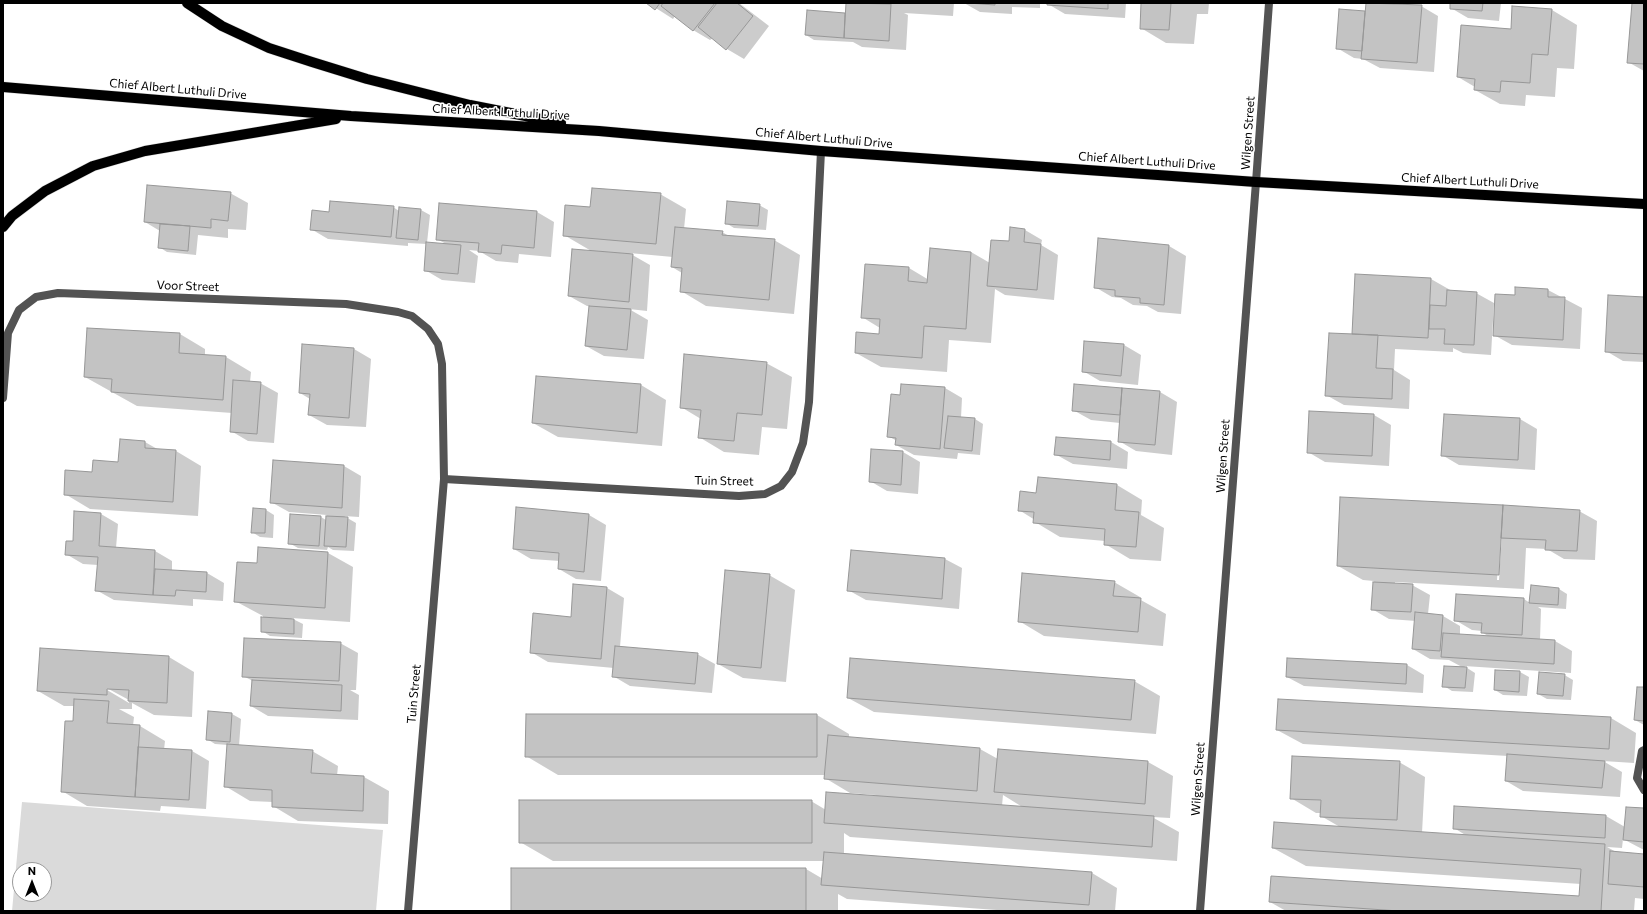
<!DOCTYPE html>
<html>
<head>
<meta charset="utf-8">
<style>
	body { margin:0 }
	#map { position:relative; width:1647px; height:914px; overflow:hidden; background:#fff; font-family:Commissioner,sans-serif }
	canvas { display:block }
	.frame { position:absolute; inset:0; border:4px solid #000; pointer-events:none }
	.north { position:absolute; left:12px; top:862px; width:40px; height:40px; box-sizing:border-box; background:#fff; border:1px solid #999; border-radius:50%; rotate:0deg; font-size:11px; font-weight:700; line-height:16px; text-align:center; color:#000 }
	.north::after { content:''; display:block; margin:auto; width:14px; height:18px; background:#000; clip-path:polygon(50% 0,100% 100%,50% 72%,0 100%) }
</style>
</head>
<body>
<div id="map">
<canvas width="1647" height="914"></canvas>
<div class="frame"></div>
<div class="north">N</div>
</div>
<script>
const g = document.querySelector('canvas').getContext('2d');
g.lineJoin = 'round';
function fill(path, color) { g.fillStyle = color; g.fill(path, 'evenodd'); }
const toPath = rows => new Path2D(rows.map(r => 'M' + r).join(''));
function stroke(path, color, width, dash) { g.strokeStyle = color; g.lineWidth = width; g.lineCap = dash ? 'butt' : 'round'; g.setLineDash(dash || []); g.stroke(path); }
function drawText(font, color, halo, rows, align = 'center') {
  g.font = font + ' Commissioner,sans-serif'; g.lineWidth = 3; g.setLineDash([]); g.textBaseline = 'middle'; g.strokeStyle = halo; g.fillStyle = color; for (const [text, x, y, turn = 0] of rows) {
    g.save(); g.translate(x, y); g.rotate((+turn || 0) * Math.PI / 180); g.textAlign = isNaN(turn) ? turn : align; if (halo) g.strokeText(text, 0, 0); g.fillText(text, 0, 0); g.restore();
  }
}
const green = toPath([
	[22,802,383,830,376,911,12,911],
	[20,870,44,870,44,894,20,894]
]);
const shadow = toPath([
	[648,3,739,3,769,26,744,59,727,49,713,38,710,40,693,30,675,16,673,19],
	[847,3,954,3,953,16,904,13,908,15,906,50,862,47,853,42,814,40,806,35,808,12,846,15],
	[964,3,1040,3,1040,8,1012,7,1012,14,980,12],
	[1048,3,1126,3,1125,18,1065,14,1048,4],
	[1142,3,1209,3,1208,14,1197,14,1194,44,1166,43,1141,28],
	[1367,3,1421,6,1438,16,1434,72,1380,68,1363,59,1354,58,1337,48,1340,11,1366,13],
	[1451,3,1501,3,1499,21,1468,18,1451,8],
	[1633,3,1644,3,1644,71,1628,62],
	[1552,10,1577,25,1574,69,1557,68,1555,97,1526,95,1525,106,1500,104,1475,90,1475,87,1458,77,1512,30],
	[230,193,248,203,246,230,228,229,228,238,198,235,196,255,167,252,159,247,160,231,145,222],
	[660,194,686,209,684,229,722,232,729,236,774,240,800,255,794,314,706,306,681,291,682,273,672,267,673,257,629,253,650,265,647,311,629,309,648,320,644,359,604,356,586,346,590,306,587,306,569,296,593,252,564,235,591,208],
	[440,204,537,212,554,222,551,257,519,254,518,263,496,261,479,251,469,250,478,256,475,283,442,280,425,270,427,244,408,243,408,246,328,239,311,229,330,213,393,207,399,211,400,208,421,210,430,215,427,243,446,244,437,239],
	[759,205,768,210,766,230,734,228,726,223],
	[1025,230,1042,240,1041,245,1058,255,1054,300,1005,295,995,289,991,343,949,340,947,372,881,367,856,353,880,335,880,328,862,317,866,265,909,268,929,280,971,252,990,263,1009,242],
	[1099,239,1169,246,1186,256,1181,314,1158,312,1147,306,1133,305,1121,298,1112,297,1095,287],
	[1356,275,1431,279,1452,291,1476,293,1494,303,1491,355,1463,353,1453,348,1453,352,1395,349,1394,370,1410,380,1409,409,1344,405,1326,395,1353,335],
	[1516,288,1548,290,1582,308,1580,349,1512,345,1494,335,1516,296],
	[1644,298,1644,362,1623,361,1606,351],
	[180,334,205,349,205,356,226,357,251,372,250,382,260,383,278,393,274,443,248,441,231,431,232,413,137,406,85,377],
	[1124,345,1141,355,1138,385,1100,381,1083,371],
	[354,349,371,359,366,427,327,425,309,415,310,399,300,393],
	[766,363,792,377,787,429,762,427,759,455,724,452,699,437,701,419,681,407],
	[537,377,641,385,666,400,662,446,558,437,533,423],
	[902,385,945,388,962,398,961,418,975,419,983,424,980,455,958,453,957,459,914,455,896,445,897,441,888,436,901,396],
	[1160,392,1177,402,1172,455,1136,451,1119,441,1120,423,1091,420,1073,410],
	[1310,412,1374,415,1391,425,1389,466,1325,462,1308,452],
	[1445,415,1520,419,1537,429,1535,470,1459,465,1442,455],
	[1057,438,1111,442,1128,452,1127,469,1073,464,1055,454],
	[145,442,159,450,176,451,201,466,198,516,90,509,65,494,119,463],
	[872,450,903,452,920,462,918,494,887,491,870,481],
	[274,461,344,466,361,476,359,517,344,516,356,523,354,551,333,550,328,547,327,550,298,548,289,543,321,517,326,520,327,515,289,512,271,502],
	[1038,478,1117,485,1142,500,1141,515,1164,528,1161,561,1130,559,1105,544,1105,541,1060,537,1035,522,1035,520,1019,510,1037,494],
	[1341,498,1579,511,1597,521,1595,560,1564,559,1547,549,1526,548,1524,589,1395,582,1395,584,1412,585,1430,595,1428,614,1443,616,1460,626,1460,635,1489,637,1482,632,1482,631,1472,630,1455,620,1457,595,1524,599,1530,603,1532,586,1559,589,1567,594,1566,609,1538,607,1541,609,1540,640,1555,641,1572,651,1571,673,1464,666,1475,673,1473,692,1452,691,1444,686,1445,667,1462,667,1449,660,1430,659,1413,649,1416,621,1389,619,1372,609,1374,581,1363,580,1338,566],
	[1501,518,1503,518,1499,580,1497,580],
	[517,509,589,515,606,525,601,581,576,579,559,569,560,561,531,559,514,549],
	[266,510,274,515,273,538,260,537,252,532],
	[101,514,118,524,116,548,155,551,172,561,172,571,207,573,224,583,223,601,193,599,193,606,114,600,96,590,98,565,83,564,66,554],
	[259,548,328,553,353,567,350,622,291,618,303,624,302,638,270,636,262,631,263,616,235,601,258,564],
	[852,551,945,559,962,568,959,609,866,600,848,590],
	[769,575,795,590,786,682,743,678,718,664],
	[1114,582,1140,597,1139,599,1166,614,1163,646,1044,636,1019,621],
	[607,588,624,598,620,647,697,654,715,664,712,693,630,686,613,676,614,668,548,662,531,652],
	[340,643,358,653,356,690,350,690,359,695,358,720,268,716,251,706,253,681,243,676],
	[169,657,194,672,192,717,154,715,132,703,132,709,119,709,134,717,133,726,140,726,165,741,164,750,192,751,209,761,206,809,161,806,160,811,87,806,62,791,74,722,74,706,64,706,38,691],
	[103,686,129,700,129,703,102,687],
	[1288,659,1407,665,1424,675,1423,693,1304,686,1287,677],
	[1496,671,1520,672,1529,677,1527,696,1503,695,1495,690],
	[1561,673,1573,680,1571,700,1547,699,1538,694],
	[1134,681,1160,696,1156,734,874,712,848,698],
	[1644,688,1644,725,1635,720],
	[209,712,232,714,241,719,239,746,312,751,338,766,337,776,364,777,389,791,388,824,298,821,273,806,273,802,250,801,225,786,228,745,215,744,207,739],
	[527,715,817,715,849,734,849,738,980,749,998,759,999,750,1148,762,1173,776,1170,818,1152,817,1179,832,1177,861,850,837,844,833,844,854,1092,873,1117,888,1115,911,1010,911,847,899,838,894,838,911,513,911,512,869,806,869,823,879,824,861,553,861,520,842,811,801,826,810,876,797,876,795,850,793,825,778,825,775,558,775,526,756],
	[1003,795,1024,808,1002,806],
	[1611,718,1636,733,1634,763,1603,761,1622,772,1620,797,1523,791,1506,781,1508,756,1303,744,1277,730],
	[1399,762,1425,777,1422,833,1467,836,1454,828,1455,807,1606,816,1625,827,1644,809,1644,850,1623,839,1622,848,1607,847,1618,853,1644,855,1644,899,1635,898,1634,911,1286,911,1270,902,1580,897,1581,884,1306,866,1273,848,1340,827,1321,816,1321,813,1316,813,1291,798]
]);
const building = toPath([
	[646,3,660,3,655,10,646,3],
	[663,3,715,3,693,31,661,6,663,3],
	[717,3,737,3,753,16,726,50,698,27,717,3],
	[846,3,891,4,889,41,844,38,846,3],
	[968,3,995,3,995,5,968,3],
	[1047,3,1108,3,1108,9,1047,5,1047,3],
	[1141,3,1171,3,1169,30,1140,29,1141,3],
	[1366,3,1422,5,1417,63,1361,59,1366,3],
	[1450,3,1483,3,1482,11,1450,9,1450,3],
	[1632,3,1644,3,1644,64,1627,63,1632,3],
	[1512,6,1552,9,1548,55,1532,54,1530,83,1501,81,1500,92,1474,90,1475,79,1457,77,1461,25,1511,29,1512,6],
	[1339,9,1365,11,1362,51,1336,49,1339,9],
	[807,10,845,13,844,38,805,35,807,10],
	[147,185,231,192,228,221,211,219,211,228,144,222,147,185],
	[592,188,661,193,656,244,563,236,565,205,590,207,592,188],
	[330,201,394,206,391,237,310,230,312,210,329,212,330,201],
	[727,201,760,204,758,226,725,224,727,201],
	[439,203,537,211,534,248,502,245,501,254,478,252,479,243,436,240,439,203],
	[399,207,421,209,418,240,396,238,399,207],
	[160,224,190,226,188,251,158,248,160,224],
	[675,227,723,231,722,235,775,239,769,300,680,292,682,268,671,267,675,227],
	[1010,227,1025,229,1024,242,1041,244,1037,290,987,286,991,240,1009,241,1010,227],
	[1098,238,1169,245,1164,305,1140,303,1140,298,1115,296,1115,290,1094,288,1098,238],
	[426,242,461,245,458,274,424,271,426,242],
	[930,248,971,252,966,329,924,326,922,358,855,353,856,332,879,334,880,319,861,318,865,264,909,267,908,281,927,283,930,248],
	[572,249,633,254,629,302,568,296,572,249],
	[1355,274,1431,278,1428,338,1352,334,1355,274],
	[1515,287,1548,289,1548,297,1565,297,1563,340,1493,336,1495,294,1515,295,1515,287],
	[1447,290,1477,292,1474,345,1444,344,1445,329,1429,329,1430,305,1446,306,1447,290],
	[1608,295,1644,297,1644,354,1605,352,1608,295],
	[589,306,631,309,627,350,585,346,589,306],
	[87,328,180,333,179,353,226,356,223,400,111,392,112,379,84,377,87,328],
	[1329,333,1378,335,1376,368,1393,369,1392,399,1325,396,1329,333],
	[1084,341,1124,344,1121,376,1082,372,1084,341],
	[302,344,354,348,349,418,308,415,310,394,299,393,302,344],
	[684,354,767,362,762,415,737,413,734,441,698,438,701,410,680,408,684,354],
	[536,376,641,384,637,433,532,423,536,376],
	[233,380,261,382,257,434,230,432,233,380],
	[901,384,945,387,940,449,895,445,896,438,887,437,891,394,900,395,901,384],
	[1074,384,1122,388,1120,415,1072,411,1074,384],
	[1122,388,1160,391,1155,445,1118,442,1122,388],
	[1309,411,1374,414,1372,456,1307,453,1309,411],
	[1444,414,1520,418,1518,460,1441,456,1444,414],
	[948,416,975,418,972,451,944,448,948,416],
	[1056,437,1111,441,1110,460,1054,455,1056,437],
	[120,439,145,441,145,448,176,450,173,502,64,495,65,470,92,472,93,460,118,462,120,439],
	[871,449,903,451,901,485,869,482,871,449],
	[273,460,344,465,342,508,270,503,273,460],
	[1038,477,1117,484,1115,510,1139,512,1136,547,1104,545,1105,529,1033,523,1034,512,1018,511,1020,491,1036,493,1038,477],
	[1340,497,1503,505,1499,575,1337,566,1340,497],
	[1503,505,1580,510,1577,551,1545,550,1546,540,1501,538,1503,505],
	[516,507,589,514,584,572,558,569,559,553,513,549,516,507],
	[253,508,266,509,265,533,251,533,253,508],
	[74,511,101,513,99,546,155,550,153,595,95,591,98,557,65,555,66,541,73,541,74,511],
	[290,514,321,516,319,546,288,544,290,514],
	[326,516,348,517,346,547,324,546,326,516],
	[258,547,328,552,325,608,234,602,237,562,257,563,258,547],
	[851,550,945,558,942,599,847,591,851,550],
	[155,569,207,572,206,592,176,590,175,596,153,595,155,569],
	[725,570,770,574,761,668,717,664,725,570],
	[1022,573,1115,581,1113,596,1141,598,1138,632,1018,622,1022,573],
	[1373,582,1413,584,1411,612,1371,610,1373,582],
	[573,584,607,587,601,659,530,653,533,613,571,617,573,584],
	[1531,585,1559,588,1558,605,1529,603,1531,585],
	[1456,594,1524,598,1522,635,1481,633,1482,623,1454,621,1456,594],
	[1415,612,1443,615,1440,651,1412,649,1415,612],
	[261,617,294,619,294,634,261,632,261,617],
	[1443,633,1555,640,1554,664,1441,657,1443,633],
	[244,638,341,642,339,681,242,677,244,638],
	[615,646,698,653,695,684,612,677,615,646],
	[40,648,169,656,167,703,128,701,129,690,107,689,107,695,37,691,40,648],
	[850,658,1135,680,1131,720,847,698,850,658],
	[1287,658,1407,664,1406,684,1286,677,1287,658],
	[1444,666,1467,667,1465,688,1442,687,1444,666],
	[1495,670,1520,671,1519,692,1494,690,1495,670],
	[1539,672,1565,674,1563,696,1537,694,1539,672],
	[252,680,342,685,341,711,250,706,252,680],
	[1637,687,1644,687,1644,721,1634,720,1637,687],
	[74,699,109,701,107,723,140,725,135,797,61,792,65,721,73,721,74,699],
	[1278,699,1611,717,1609,749,1276,730,1278,699],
	[208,711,232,713,230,742,206,740,208,711],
	[526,714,817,714,817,757,525,757,526,714],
	[828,735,980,748,977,791,824,779,828,735],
	[227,744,313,750,311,773,364,776,363,811,272,807,272,790,224,787,227,744],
	[138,747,192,750,189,800,135,797,138,747],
	[998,749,1148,761,1145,804,994,792,998,749],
	[1507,754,1605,761,1602,788,1505,781,1507,754],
	[1292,756,1400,761,1397,820,1320,817,1321,800,1290,799,1292,756],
	[826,792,1154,816,1152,847,824,823,826,792],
	[519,800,812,800,812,843,519,843,519,800],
	[1454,806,1606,815,1605,838,1453,829,1454,806],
	[1626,807,1644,808,1644,842,1623,840,1626,807],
	[1274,822,1605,844,1601,911,1399,911,1269,902,1271,876,1579,896,1581,869,1272,848,1274,822],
	[1610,851,1644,854,1644,887,1608,884,1610,851],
	[824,852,1092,872,1089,905,821,885,824,852],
	[511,868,806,868,806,911,511,911,511,868]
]);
const service = toPath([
	[1644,750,1642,751,1637,778,1644,790]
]);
const minor = toPath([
	[3,398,8,333,19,310,36,297,58,293,346,304,398,312,412,316,428,329,438,344,442,364,444,479],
	[408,911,444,479,739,496,765,494,781,486,792,472,803,443,809,402,821,151],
	[1200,911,1256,182,1269,3]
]);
const primary = toPath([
	[187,3,222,26,269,48,312,62,367,79,470,105,561,123],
	[3,87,351,116,599,131,821,151,1256,182,1644,204],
	[3,227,12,216,45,191,93,166,145,151,336,119]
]);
const streetNames = [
	["Chief Albert Luthuli Drive",178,89,5],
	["Chief Albert Luthuli Drive",501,112,3],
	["Wilgen Street",1248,133,-86],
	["Chief Albert Luthuli Drive",824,138,5],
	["Chief Albert Luthuli Drive",1147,161,4],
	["Chief Albert Luthuli Drive",1470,181,3],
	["Voor Street",188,286,2],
	["Wilgen Street",1223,456,-86],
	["Tuin Street",724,481,1],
	["Tuin Street",414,694,-85],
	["Wilgen Street",1198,779,-86]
];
fill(green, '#dadada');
fill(shadow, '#0003');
fill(building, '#c3c3c3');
stroke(building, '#979797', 1);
stroke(primary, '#dbdbdb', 11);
stroke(service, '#535353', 8);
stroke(minor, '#535353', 8);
stroke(primary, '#000', 10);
drawText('12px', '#000', '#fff', streetNames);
</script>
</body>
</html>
